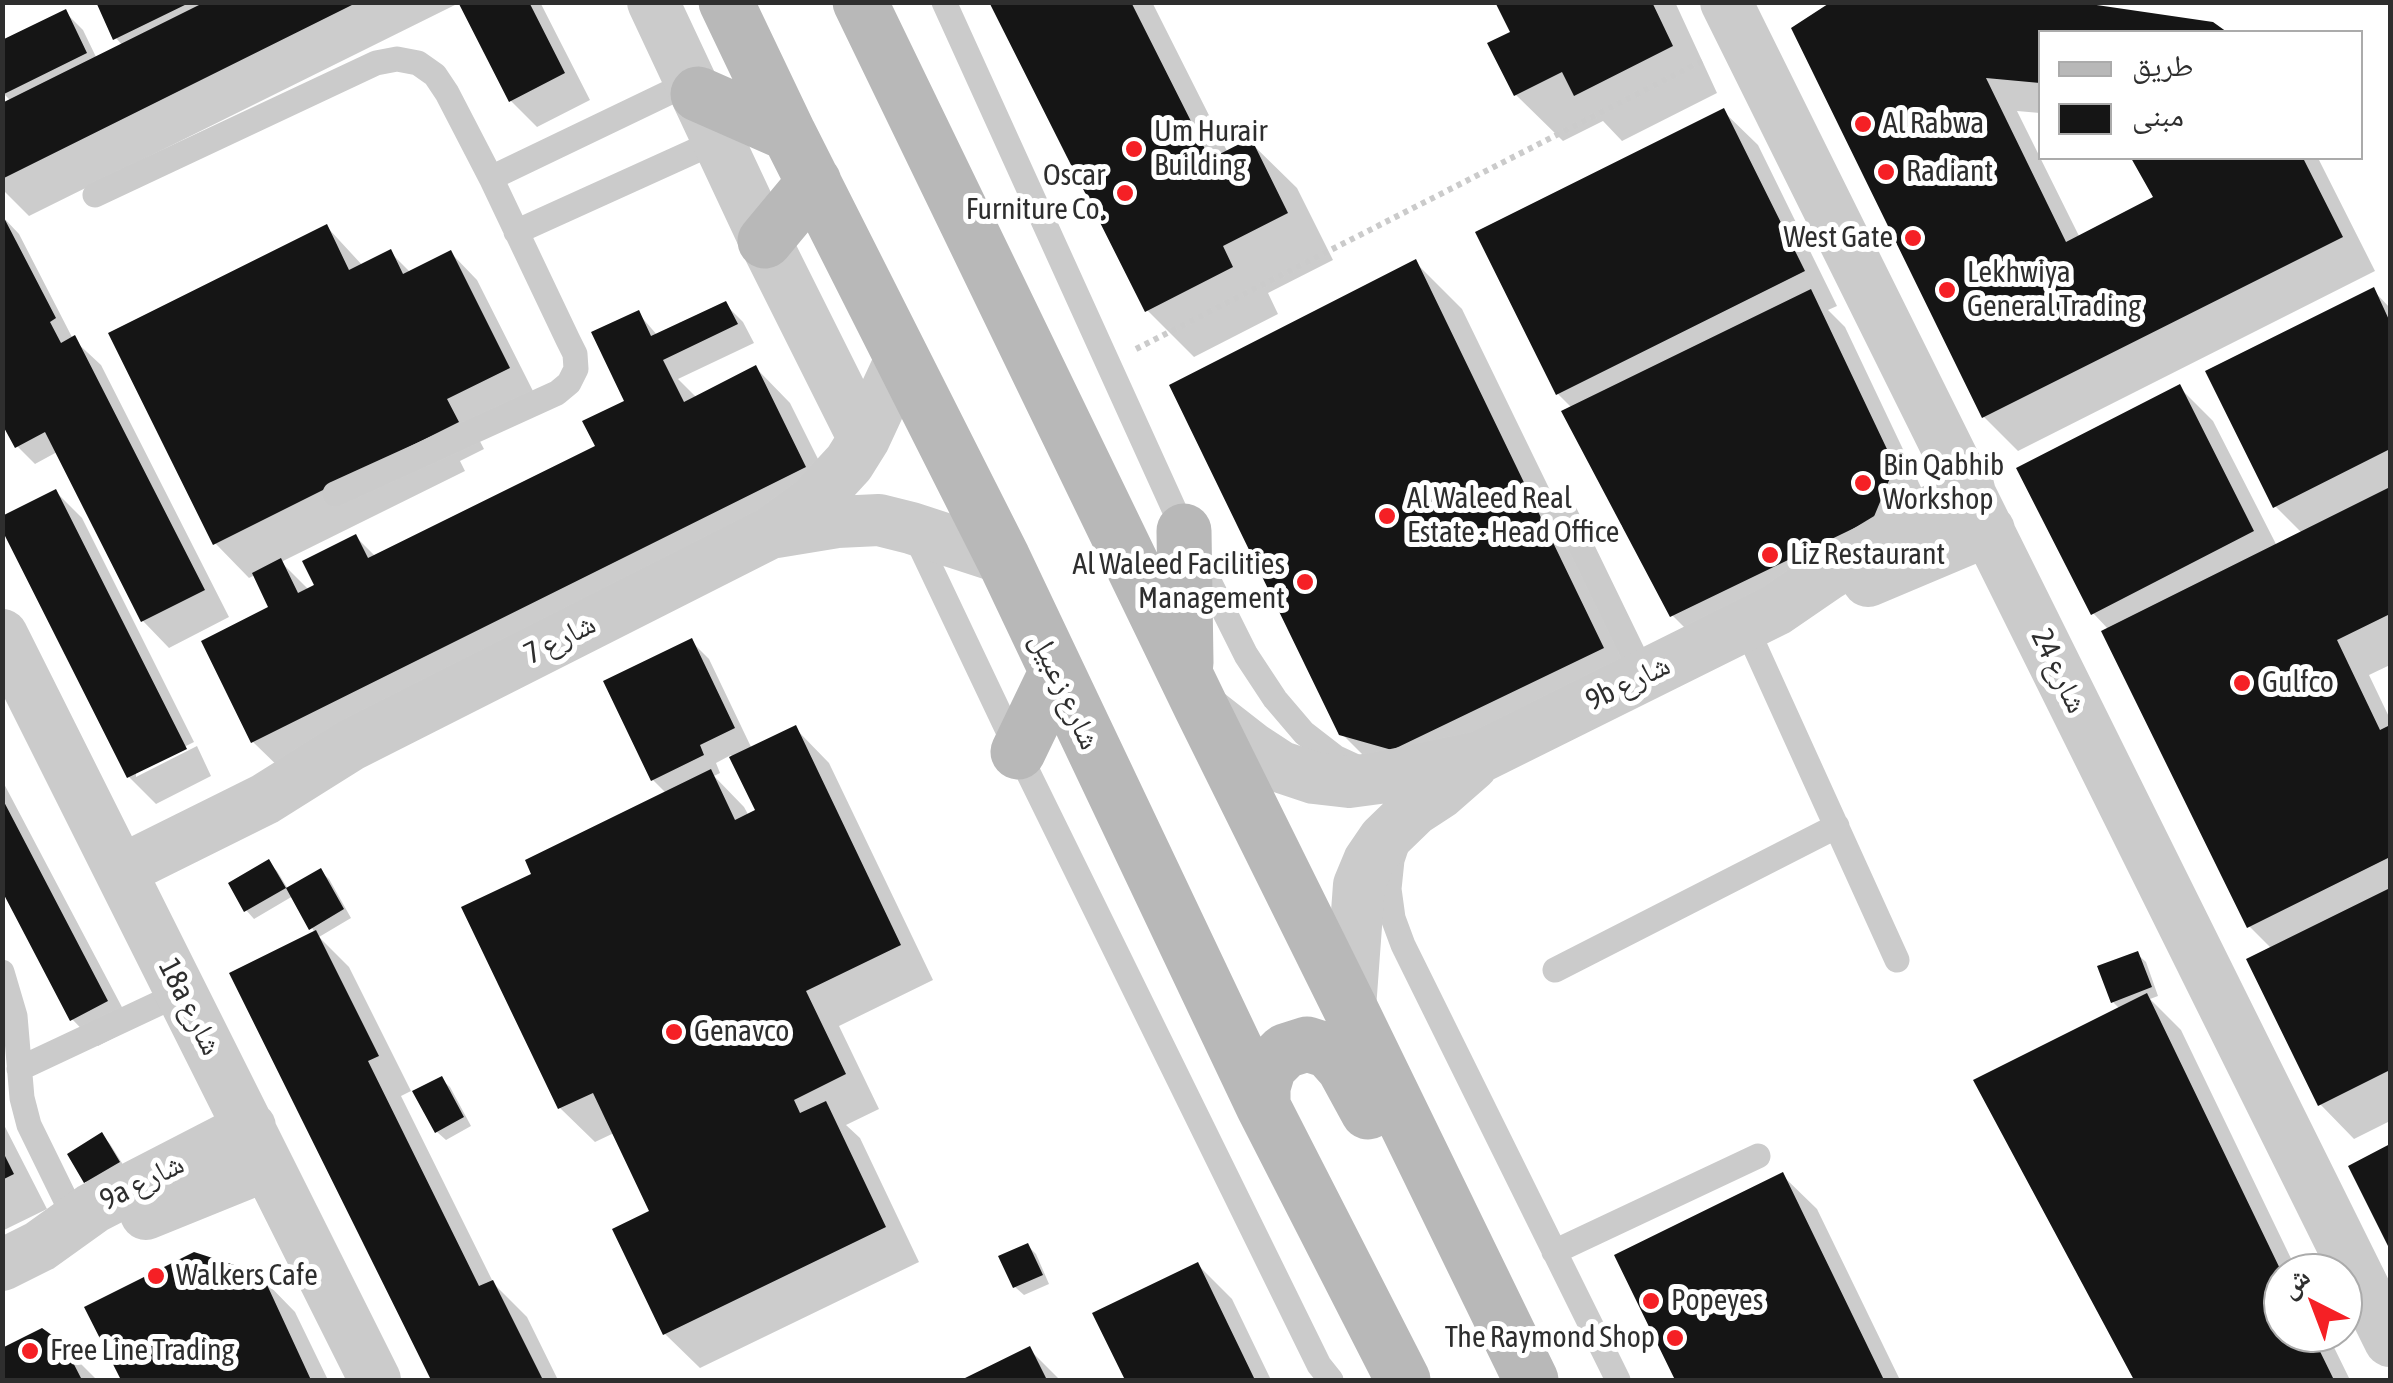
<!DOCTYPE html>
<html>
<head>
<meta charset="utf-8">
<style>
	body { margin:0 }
	#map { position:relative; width:2393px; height:1383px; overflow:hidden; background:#fff; font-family:"Asap Condensed","Noto Naskh Arabic",sans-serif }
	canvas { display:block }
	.frame { position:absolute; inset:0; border:5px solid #2e2e2e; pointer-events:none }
	.legend { position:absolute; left:2038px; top:30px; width:325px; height:130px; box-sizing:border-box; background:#fff; border:2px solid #ababab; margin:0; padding:12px 18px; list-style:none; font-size:30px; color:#2e2e2e }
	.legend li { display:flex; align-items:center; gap:20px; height:50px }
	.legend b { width:50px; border:2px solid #ababab }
	.north { position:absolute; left:2263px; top:1253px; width:100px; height:100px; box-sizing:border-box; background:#fff; border:2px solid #ababab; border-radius:50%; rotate:318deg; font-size:28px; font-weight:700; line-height:40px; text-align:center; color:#2e2e2e }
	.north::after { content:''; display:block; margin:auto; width:35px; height:45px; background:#f52025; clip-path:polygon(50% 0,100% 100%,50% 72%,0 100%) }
</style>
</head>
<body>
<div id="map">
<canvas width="2393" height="1383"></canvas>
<div class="frame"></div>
<ul class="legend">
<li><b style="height:12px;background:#b8b8b8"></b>طريق</li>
<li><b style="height:28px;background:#151515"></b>مبنى</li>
</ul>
<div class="north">ش</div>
</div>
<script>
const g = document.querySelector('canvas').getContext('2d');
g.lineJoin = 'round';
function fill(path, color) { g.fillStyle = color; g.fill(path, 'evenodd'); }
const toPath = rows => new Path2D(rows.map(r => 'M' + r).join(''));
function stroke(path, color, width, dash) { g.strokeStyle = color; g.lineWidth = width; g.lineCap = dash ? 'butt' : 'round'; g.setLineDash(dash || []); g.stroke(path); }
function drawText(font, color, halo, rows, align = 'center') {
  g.font = font + ' "Asap Condensed","Noto Naskh Arabic",sans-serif'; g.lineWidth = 10; g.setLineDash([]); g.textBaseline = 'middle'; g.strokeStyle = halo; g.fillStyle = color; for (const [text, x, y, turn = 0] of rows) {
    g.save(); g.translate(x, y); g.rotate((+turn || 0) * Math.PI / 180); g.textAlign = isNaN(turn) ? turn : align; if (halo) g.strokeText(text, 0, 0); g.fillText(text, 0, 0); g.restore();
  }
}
const shadow = toPath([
	[98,2,461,2,29,216,2,189,2,106,11,101,4,94,65,12,83,30,97,59,123,46,116,38],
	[461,2,540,2,590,100,537,127,511,101],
	[991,2,1152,2,1228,153,1250,142,1297,188,1333,260,1268,293,1278,314,1194,357,1147,310],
	[1497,2,1675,2,1717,93,1622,141,1603,121,1563,141,1516,95,1491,44,1513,34],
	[2212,24,2223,32,2040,32,2040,113,2017,111,2080,238,2156,198,2134,158,2318,158,2375,271,2018,451,1984,417,1795,29],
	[1723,111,1758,145,1837,306,1828,310,1845,327,1928,502,1706,649,1672,615,1572,408,1558,394],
	[2,216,19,234,73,339,101,365,229,617,169,648,143,621,57,452,35,464,17,446],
	[327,227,363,266,390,252,411,273,451,253,477,280,535,395,472,426,484,449,460,461,465,471,281,562,309,590,356,537,376,557,599,447,628,402,638,313,658,336,725,304,743,322,754,343,678,379,697,398,756,368,790,403,839,501,288,776,253,742,272,608,255,575,249,578,215,543],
	[1416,263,1462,309,1649,694,1388,780,1341,733],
	[2373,290,2390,308,2390,665,2369,675,2390,719,2390,1121,2354,1139,2320,1104,2272,949,2249,926,2109,630,2093,613,2179,387,2213,421,2277,546,2302,533,2275,506],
	[56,492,82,518,194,742,136,771,136,777,197,746,211,776,156,804,129,777],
	[691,641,709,659,752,749,795,728,829,763,933,980,839,1026,879,1109,846,1125,860,1138,919,1262,700,1368,665,1334,652,1212,614,1133,595,1142,560,1108,464,908,534,875,667,794,653,780],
	[731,755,758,811,749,816,744,807,714,776,720,773,716,763],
	[2,780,133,1028,98,1046,72,1019,2,885],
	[268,863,277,871,288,889,320,871,329,879,351,918,319,937,349,967,411,1091,401,1096,494,1284,527,1317,558,1380,434,1380,232,974,315,933,293,896,254,919,246,910],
	[2137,954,2146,962,2158,996,2150,999,2181,1030,2298,1273,2283,1273,2283,1333,2327,1333,2350,1380,2137,1380,1976,1081,2120,1009,2113,1002],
	[441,1079,450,1087,471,1126,446,1140,437,1132],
	[2,1121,47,1209,2,1231],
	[102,1135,110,1144,127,1171,94,1190,86,1182],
	[1782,1175,1817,1209,1900,1380,1678,1380,1617,1256],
	[1028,1246,1036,1254,1049,1284,1024,1295,1015,1287],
	[1198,1265,1232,1299,1271,1380,1128,1380,1096,1314],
	[260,1276,295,1312,328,1380,124,1380,88,1309],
	[62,1345,97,1380,2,1380,2,1351],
	[1029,1349,1060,1380,967,1380]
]);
const building = toPath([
	[96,2,191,2,113,40],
	[205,2,358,2,2,179,2,103],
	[458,2,529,2,565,73,509,102],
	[989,2,1131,2,1210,159,1251,138,1288,213,1223,246,1233,267,1145,312],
	[1495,2,1652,2,1673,46,1574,96,1562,72,1514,96,1487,43,1510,32],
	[1831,2,2076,2,2213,22,2227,32,2040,32,2040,83,1986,78,2066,242,2153,197,2131,158,2303,158,2343,237,1982,418,1791,28],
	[66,9,87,53,2,95,2,40],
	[1724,108,1805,271,1556,395,1475,232],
	[2,214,56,318,50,322,61,343,75,335,205,590,141,622,45,432,15,448,2,424],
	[327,224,349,270,391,249,403,274,451,250,510,368,447,399,459,422,213,545,108,333],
	[1416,259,1604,648,1392,750,1339,735,1169,385],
	[2374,287,2390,322,2390,449,2273,508,2205,371],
	[1811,289,1895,466,1873,519,1670,617,1561,411],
	[726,301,738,324,663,360,684,402,756,365,806,467,251,743,201,641,268,607,252,573,281,558,298,593,314,585,302,561,356,534,368,558,595,446,582,421,624,401,591,332,639,310,651,336],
	[2180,384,2254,531,2091,615,2016,468],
	[2390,487,2390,614,2337,640,2380,730,2390,725,2390,857,2247,928,2101,631],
	[56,489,187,749,127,778,2,530,2,516],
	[692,638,735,728,700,745,704,755,651,781,603,681],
	[796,725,901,945,806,991,846,1074,794,1100,800,1113,826,1101,886,1227,663,1335,612,1229,649,1211,593,1093,558,1109,461,907,531,874,525,860,711,769,735,820,755,810,729,757],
	[2,798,108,1001,70,1021,2,891],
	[269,859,286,888,244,912,228,883],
	[321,868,344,909,309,930,286,888],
	[2390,888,2390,1070,2318,1106,2246,959],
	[316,930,379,1056,368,1061,479,1286,493,1280,543,1380,431,1380,229,973],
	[2138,951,2152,987,2111,1003,2097,966],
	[2147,993,2283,1275,2283,1333,2311,1333,2334,1380,2134,1380,1973,1080],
	[442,1076,464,1117,435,1133,412,1091],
	[102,1132,120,1162,84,1183,67,1154],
	[2390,1144,2390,1250,2348,1166],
	[2,1150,14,1174,2,1180],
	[1783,1172,1884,1380,1675,1380,1614,1255],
	[1028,1243,1043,1275,1013,1288,998,1256],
	[194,1252,262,1274,311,1380,121,1380,84,1307],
	[1198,1262,1255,1380,1125,1380,1092,1313],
	[42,1328,63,1343,82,1380,2,1380,2,1348],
	[1030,1346,1047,1380,961,1380]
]);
const path = toPath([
	[1136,349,1704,60]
]);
const service = toPath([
	[944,2,1184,531,1246,655,1275,699,1304,733,1335,757,1361,769],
	[491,178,691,82],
	[95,195,376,63,397,59,418,63,435,75,447,93,491,178,568,340,575,354,576,369,569,383,557,393,335,494],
	[516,232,719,140],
	[1562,507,1644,676],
	[914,533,1018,752,1319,1365,1331,1380],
	[1745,625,1897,960],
	[1396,848,1392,860,1389,889,1393,918,1403,945,1618,1380],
	[1555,970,1837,826],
	[2,972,15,1016,22,1098,29,1125,75,1219],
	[19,1069,183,992],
	[1554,1252,1758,1156]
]);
const minor = toPath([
	[653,2,765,241,864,439],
	[1726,2,2390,1341],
	[776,532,837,522,879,520,911,528,1003,558],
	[1868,581,1989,530],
	[2,635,375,1380],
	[1202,709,1252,748,1281,767,1314,778,1349,782,1379,778,1480,757,1776,610,1827,575,1969,489],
	[122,870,265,799,351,745,770,533,813,502,849,463,864,439,902,357],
	[1350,1008,1359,885,1369,861,1384,839,1414,810,1440,793,1472,765],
	[146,1214,267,1165],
	[2,1265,40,1246,93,1208,250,1127]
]);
const secondary = toPath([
	[726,2,789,134,1003,558,1263,1106,1403,1380],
	[860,2,1202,709,1350,1008,1531,1380],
	[698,94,789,134],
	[765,241,814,182],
	[1184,531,1186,663],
	[1018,752,1056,673],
	[1263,1106,1263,1087,1269,1067,1285,1051,1307,1044,1329,1051,1344,1068,1368,1112]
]);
const markers = [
	[1863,124,10,"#f52025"],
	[1134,149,10,"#f52025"],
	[1886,172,10,"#f52025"],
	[1125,193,10,"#f52025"],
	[1913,238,10,"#f52025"],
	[1947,290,10,"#f52025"],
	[1863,483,10,"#f52025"],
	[1387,516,10,"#f52025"],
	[1770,555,10,"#f52025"],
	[1305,582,10,"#f52025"],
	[2242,683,10,"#f52025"],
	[674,1032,10,"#f52025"],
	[156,1276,10,"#f52025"],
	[1651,1301,10,"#f52025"],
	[1675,1338,10,"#f52025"],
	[30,1351,10,"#f52025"]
];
const poiNames = [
	["Al Rabwa",1883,124],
	["Um Hurair",1154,132],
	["Building",1154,166],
	["Radiant",1906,172],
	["Oscar",1105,176,"right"],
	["Furniture Co.",1105,210,"right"],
	["West Gate",1893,238,"right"],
	["Lekhwiya",1967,273],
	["General Trading",1967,307],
	["Bin Qabhib",1883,466],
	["Workshop",1883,500],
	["Al Waleed Real",1407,499],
	["Estate - Head Office",1407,533],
	["Liz Restaurant",1790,555],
	["Al Waleed Facilities",1285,565,"right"],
	["Management",1285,599,"right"],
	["Gulfco",2262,683],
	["Genavco",694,1032],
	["Walkers Cafe",176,1276],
	["Popeyes",1671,1301],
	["The Raymond Shop",1655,1338,"right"],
	["Free Line Trading",50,1351]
];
const streetNames = [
	["شارع 7",560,639,-27],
	["شارع 24",2059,671,64],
	["9b شارع",1628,683,-26],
	["شارع زعبيل",1065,691,65],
	["18a شارع",190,1007,63],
	["9a شارع",142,1182,-27]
];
fill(shadow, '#0003');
fill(building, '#151515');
stroke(path, '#cbcbcb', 6, [5, 5]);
stroke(service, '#cbcbcb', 25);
stroke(minor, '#cbcbcb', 52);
stroke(secondary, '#b8b8b8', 55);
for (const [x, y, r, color] of markers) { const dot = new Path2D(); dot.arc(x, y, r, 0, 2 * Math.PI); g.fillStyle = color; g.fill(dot); stroke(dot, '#fff', 4); }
drawText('30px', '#2e2e2e', '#fff', poiNames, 'left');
drawText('30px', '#2e2e2e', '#fff', streetNames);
</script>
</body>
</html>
